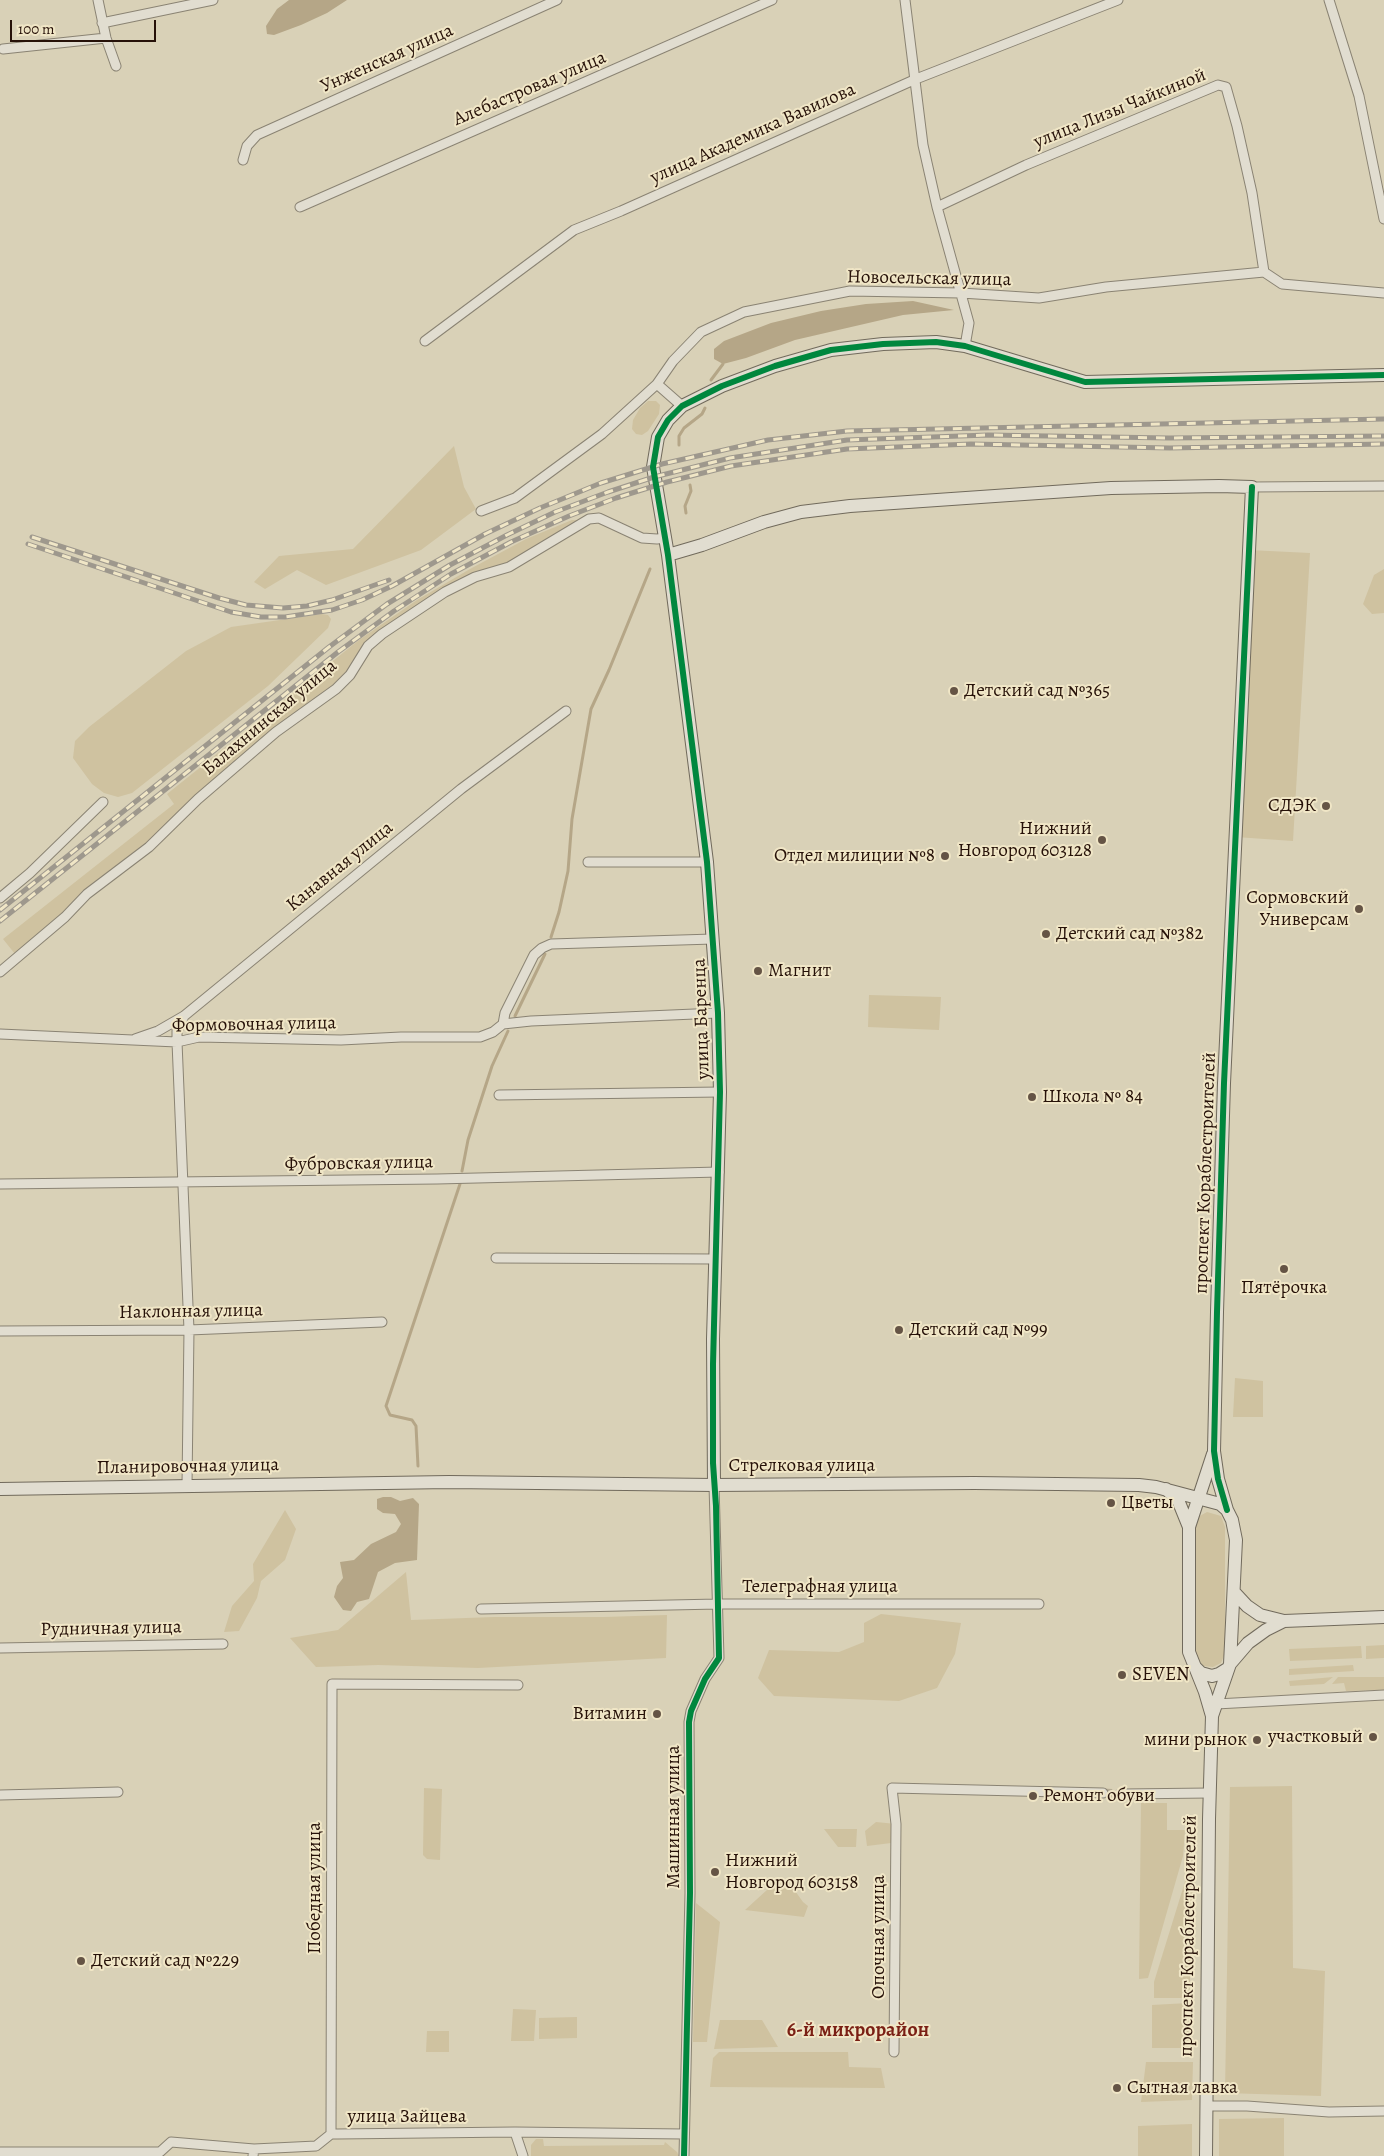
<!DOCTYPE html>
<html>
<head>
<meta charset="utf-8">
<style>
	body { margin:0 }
	#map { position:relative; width:1384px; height:2156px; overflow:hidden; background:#d9d1b7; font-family:Alegreya,serif }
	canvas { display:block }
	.scale { position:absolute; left:10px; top:20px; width:146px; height:22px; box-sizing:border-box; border:2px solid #261108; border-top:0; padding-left:6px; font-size:15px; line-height:18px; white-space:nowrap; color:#261108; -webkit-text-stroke:4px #f0e6c6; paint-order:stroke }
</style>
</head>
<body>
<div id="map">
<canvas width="1384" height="2156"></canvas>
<div class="scale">100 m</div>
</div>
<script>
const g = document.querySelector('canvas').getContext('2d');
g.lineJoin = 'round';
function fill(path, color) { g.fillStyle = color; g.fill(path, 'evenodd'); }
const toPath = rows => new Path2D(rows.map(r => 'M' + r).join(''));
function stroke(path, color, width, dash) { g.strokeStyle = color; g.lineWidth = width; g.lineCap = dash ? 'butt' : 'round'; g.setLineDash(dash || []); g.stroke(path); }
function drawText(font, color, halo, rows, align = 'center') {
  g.font = font + ' Alegreya,serif'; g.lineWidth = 4; g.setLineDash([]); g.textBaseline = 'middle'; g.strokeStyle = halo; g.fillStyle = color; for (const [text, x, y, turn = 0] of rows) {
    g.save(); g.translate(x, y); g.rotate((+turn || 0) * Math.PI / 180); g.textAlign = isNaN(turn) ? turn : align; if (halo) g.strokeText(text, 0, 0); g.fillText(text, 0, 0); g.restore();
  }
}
const green = toPath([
	[648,401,656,401,660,405,659,414,648,431,642,435,636,434,632,429,633,420,640,408],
	[454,446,464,487,476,509,421,550,326,585,297,570,265,589,254,582,279,556,353,549],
	[572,520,582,520,503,566,474,574,377,634,345,675,325,694,243,755,181,809,147,844,15,954,3,939,174,804,167,794,359,640,417,600,470,569,526,539],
	[1249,550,1310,553,1293,841,1236,837],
	[1384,569,1384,613,1372,614,1363,604,1374,575],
	[322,614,328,615,331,619,328,628,268,686,132,793,118,797,104,793,92,784,73,758,75,741,89,727,186,651,231,627],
	[869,995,941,997,939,1030,868,1027],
	[1235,1378,1263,1381,1263,1417,1233,1417],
	[285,1510,296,1529,285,1560,261,1581,257,1598,239,1631,224,1632,232,1606,254,1581,253,1564],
	[1207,1512,1221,1516,1225,1527,1225,1653,1221,1663,1213,1667,1203,1666,1194,1652,1194,1528,1198,1517],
	[406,1572,411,1620,494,1617,604,1617,667,1615,666,1658,478,1668,378,1665,316,1667,290,1638,338,1630],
	[881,1614,961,1623,955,1654,937,1688,899,1701,774,1696,758,1678,769,1650,839,1652,864,1642,864,1623],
	[1384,1645,1384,1658,1366,1659,1366,1646],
	[1361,1646,1362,1658,1290,1661,1289,1649],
	[1353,1665,1354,1671,1289,1675,1289,1669],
	[1333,1677,1324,1684,1290,1686,1289,1681],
	[1338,1677,1384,1677,1384,1690,1346,1691,1344,1683,1332,1684],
	[1292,1786,1293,1968,1325,1971,1321,2096,1225,2093,1230,1787],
	[424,1788,442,1789,440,1860,427,1859,423,1855],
	[1141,1803,1167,1803,1167,1830,1185,1830,1183,1856,1148,1978,1139,1979],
	[876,1822,896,1824,891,1843,867,1846,865,1831],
	[824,1829,857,1829,856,1847,838,1847],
	[1196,1858,1189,1998,1154,1998,1154,1982,1192,1859],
	[779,1879,793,1888,803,1902,808,1906,804,1917,745,1910],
	[696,1903,720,1922,707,2042,693,2042],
	[1188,2003,1189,2048,1152,2048,1152,2005],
	[513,2009,536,2010,534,2041,511,2041],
	[577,2017,577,2038,539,2039,539,2018],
	[720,2020,762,2020,778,2047,714,2049],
	[427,2031,449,2031,449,2052,426,2052],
	[719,2052,848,2052,849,2067,881,2068,885,2088,710,2087,713,2058],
	[1146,2062,1193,2062,1192,2100,1141,2102],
	[1284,2118,1284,2156,1219,2156,1219,2119],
	[1192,2124,1192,2156,1138,2156,1138,2126],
	[536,2139,543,2139,544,2146,664,2145,665,2142,677,2152,679,2156,531,2156,531,2145]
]);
const water = toPath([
	[289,0,347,0,327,13,301,25,274,35,267,34,266,26,277,9],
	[913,301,954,310,903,315,795,340,746,358,723,364,714,359,714,349,724,341,771,323,821,311,866,304],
	[383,1497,391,1497,400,1501,413,1498,419,1504,417,1560,395,1563,378,1572,369,1599,357,1602,351,1611,343,1610,334,1597,337,1586,343,1578,340,1562,354,1560,371,1544,396,1532,401,1524,395,1514,383,1513,377,1509,377,1499]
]);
const stream = toPath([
	[711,380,723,364],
	[679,445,679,436,684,428,702,414,705,408],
	[686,513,685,506,691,491,690,485],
	[551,937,559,912,568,871,572,819,591,709,609,670,650,569],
	[515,1016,545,954],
	[462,1171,468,1140,492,1066,508,1031],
	[418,1466,416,1426,412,1420,390,1415,386,1406,460,1184]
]);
const streetTunnel = toPath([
	[1103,1793,1122,1794]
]);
const street = toPath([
	[98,0,106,38,116,66],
	[905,0,923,145,937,207,969,323,965,346],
	[1329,0,1359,96,1384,219],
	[102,23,213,0],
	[3,49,106,38],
	[243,160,247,146,257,135,557,0],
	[300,207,772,0],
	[937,207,1026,165,1218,85,1226,87,1237,126,1252,193,1264,272],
	[425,341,574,230,621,211,916,79,1118,0],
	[657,384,682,406],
	[1252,487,1384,486],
	[481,511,515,498,602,434,657,384,673,361,701,332,744,312,850,291,961,293,1039,298,1106,287,1264,272,1282,284,1384,293],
	[588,862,707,862],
	[0,898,30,873,103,802],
	[0,972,65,917,87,894,149,847,198,799,276,732,336,689,350,675,368,646,382,634,445,592,475,577,509,567,589,519,599,518,642,538,657,539,665,538],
	[184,1016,177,1031,177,1042,189,1330,187,1485],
	[503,1024,505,1013,534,955,542,948,551,944,713,939],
	[0,1034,177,1042,199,1037,341,1040,401,1037,480,1037,493,1032,503,1024,531,1021,718,1013],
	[135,1039,158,1031,184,1016,461,789,566,711],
	[499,1095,720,1092],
	[0,1184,437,1179,719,1172],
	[496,1258,716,1259],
	[0,1331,189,1330,382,1322],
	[481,1609,718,1604,1039,1604],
	[0,1648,223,1644],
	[1216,1704,1384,1695],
	[1122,1794,1210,1793],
	[0,1795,118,1792],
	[894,2052,896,1824,892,1788,1103,1793],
	[1206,2106,1247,2106,1329,2112,1384,2111],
	[515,2132,523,2156],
	[331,2134,332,1684,518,1685],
	[0,2152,160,2152,171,2142,254,2149],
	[253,2156,254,2149,316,2146,331,2134,337,2134,515,2132,684,2134],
	[684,2156,690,1893,689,1722,691,1711,705,1679,719,1658,714,1485]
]);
const secondary = toPath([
	[668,555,702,545,764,522,801,512,850,506,1111,488,1219,486,1252,487,1224,1083,1217,1312,1214,1451,1218,1479,1227,1510],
	[714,1485,713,1339,720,1092,718,1013,707,862,668,555,653,467,658,437,668,420,682,406,722,386,775,366,831,350,883,344,936,342,965,346,1085,382,1384,375],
	[0,1489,449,1482,714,1485,974,1483,1139,1485,1156,1487,1220,1504,1227,1510,1232,1520,1236,1540,1230,1664],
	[1166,1489,1178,1500,1189,1527],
	[1234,1592,1247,1606,1260,1615,1284,1621,1384,1617],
	[1195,1667,1201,1673,1212,1676,1219,1674,1227,1669],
	[1212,1716,1230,1664,1248,1643,1266,1630,1284,1621],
	[1206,2156,1209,1819,1212,1716,1205,1692,1189,1652,1189,1527,1213,1454]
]);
const rail = toPath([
	[32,537,219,598,246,605,283,608,307,606,332,600,389,580],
	[28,544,231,612,261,617,285,617,332,610,362,600,392,586,485,534,540,508,601,483,662,464,768,440,847,431,1384,419],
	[0,910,329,647,387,604,450,565,507,535,555,512,608,492,654,477,730,458,847,440,988,435,1169,438,1384,436],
	[0,921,338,652,394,611,451,574,511,542,569,516,616,498,667,482,731,466,847,449,971,444,1170,448,1384,444]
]);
const cycleway = toPath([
	[1227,1510,1218,1479,1214,1451,1217,1312,1224,1083,1252,487],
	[684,2156,690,1893,689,1722,691,1711,705,1679,719,1658,716,1506,713,1463,713,1364,720,1092,718,1013,707,862,668,555,653,467,658,437,668,420,682,406,722,386,775,366,831,350,883,344,936,342,965,346,1085,382,1384,375]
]);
const markers = [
	[954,691,5,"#655445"],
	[1326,806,5,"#655445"],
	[1102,840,5,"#655445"],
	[945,856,5,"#655445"],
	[1359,909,5,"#655445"],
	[1046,934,5,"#655445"],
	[758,971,5,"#655445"],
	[1032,1097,5,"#655445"],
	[1284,1269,5,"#655445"],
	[899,1330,5,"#655445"],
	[1111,1503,5,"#655445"],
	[1122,1675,5,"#655445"],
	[657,1714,5,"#655445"],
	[1373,1737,5,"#655445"],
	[1257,1740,5,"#655445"],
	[1033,1796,5,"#655445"],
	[715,1872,5,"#655445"],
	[81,1961,5,"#655445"],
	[1117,2088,5,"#655445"]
];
const streetNames = [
	["Унженская улица",387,59,-24],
	["Алебастровая улица",530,89,-23],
	["улица Лизы Чайкиной",1120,109,-22],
	["улица Академика Вавилова",753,134,-24],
	["Новосельская улица",929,279,1],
	["Балахнинская улица",270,718,-40],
	["Канавная улица",340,867,-39],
	["улица Баренца",702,1019,-92],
	["Формовочная улица",254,1025,-1],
	["Фубровская улица",359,1164,-1],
	["проспект Кораблестроителей",1206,1173,-88],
	["Наклонная улица",191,1312,-1],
	["Стрелковая улица",802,1466],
	["Планировочная улица",188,1467,-1],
	["Телеграфная улица",820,1587],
	["Рудничная улица",111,1629,-1],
	["Машинная улица",674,1817,-90],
	["Победная улица",315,1888,-90],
	["проспект Кораблестроителей",1189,1936,-89],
	["Опочная улица",879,1937,-90],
	["улица Зайцева",407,2117]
];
const poiNames = [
	["Детский сад №365",964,691],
	["СДЭК",1316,806,"right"],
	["Нижний",1092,829,"right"],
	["Новгород 603128",1092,851,"right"],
	["Отдел милиции №8",935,856,"right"],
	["Сормовский",1349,898,"right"],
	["Универсам",1349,920,"right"],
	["Детский сад №382",1056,934],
	["Магнит",768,971],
	["Школа № 84",1042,1097],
	["Пятёрочка",1284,1288,"center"],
	["Детский сад №99",909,1330],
	["Цветы",1121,1503],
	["SEVEN",1132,1675],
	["Витамин",647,1714,"right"],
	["участковый",1363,1737,"right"],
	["мини рынок",1247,1740,"right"],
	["Ремонт обуви",1043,1796],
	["Нижний",725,1861],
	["Новгород 603158",725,1883],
	["Детский сад №229",91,1961],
	["Сытная лавка",1127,2088]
];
const neighbourhoodNames = [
	["6-й микрорайон",858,2031]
];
fill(green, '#cfc2a0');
fill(water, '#b5a687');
stroke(stream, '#b5a687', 3);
stroke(streetTunnel, '#b5ab94', 9, [9, 4.5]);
stroke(street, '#8a8373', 11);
stroke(secondary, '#716a5c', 14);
stroke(street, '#e1ddd0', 9);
stroke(secondary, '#e1ddd0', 12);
stroke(rail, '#9e988d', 5);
stroke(rail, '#f0e6c6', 3, [9]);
stroke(cycleway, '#00873e', 6);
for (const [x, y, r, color] of markers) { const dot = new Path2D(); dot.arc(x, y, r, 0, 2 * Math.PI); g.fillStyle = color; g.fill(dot); stroke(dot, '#f0e6c6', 2); }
drawText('19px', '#261108', '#f0e6c6', streetNames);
drawText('19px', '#261108', '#f0e6c6', poiNames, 'left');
drawText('bold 20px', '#7a1f14', '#f0e6c6', neighbourhoodNames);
</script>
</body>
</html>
